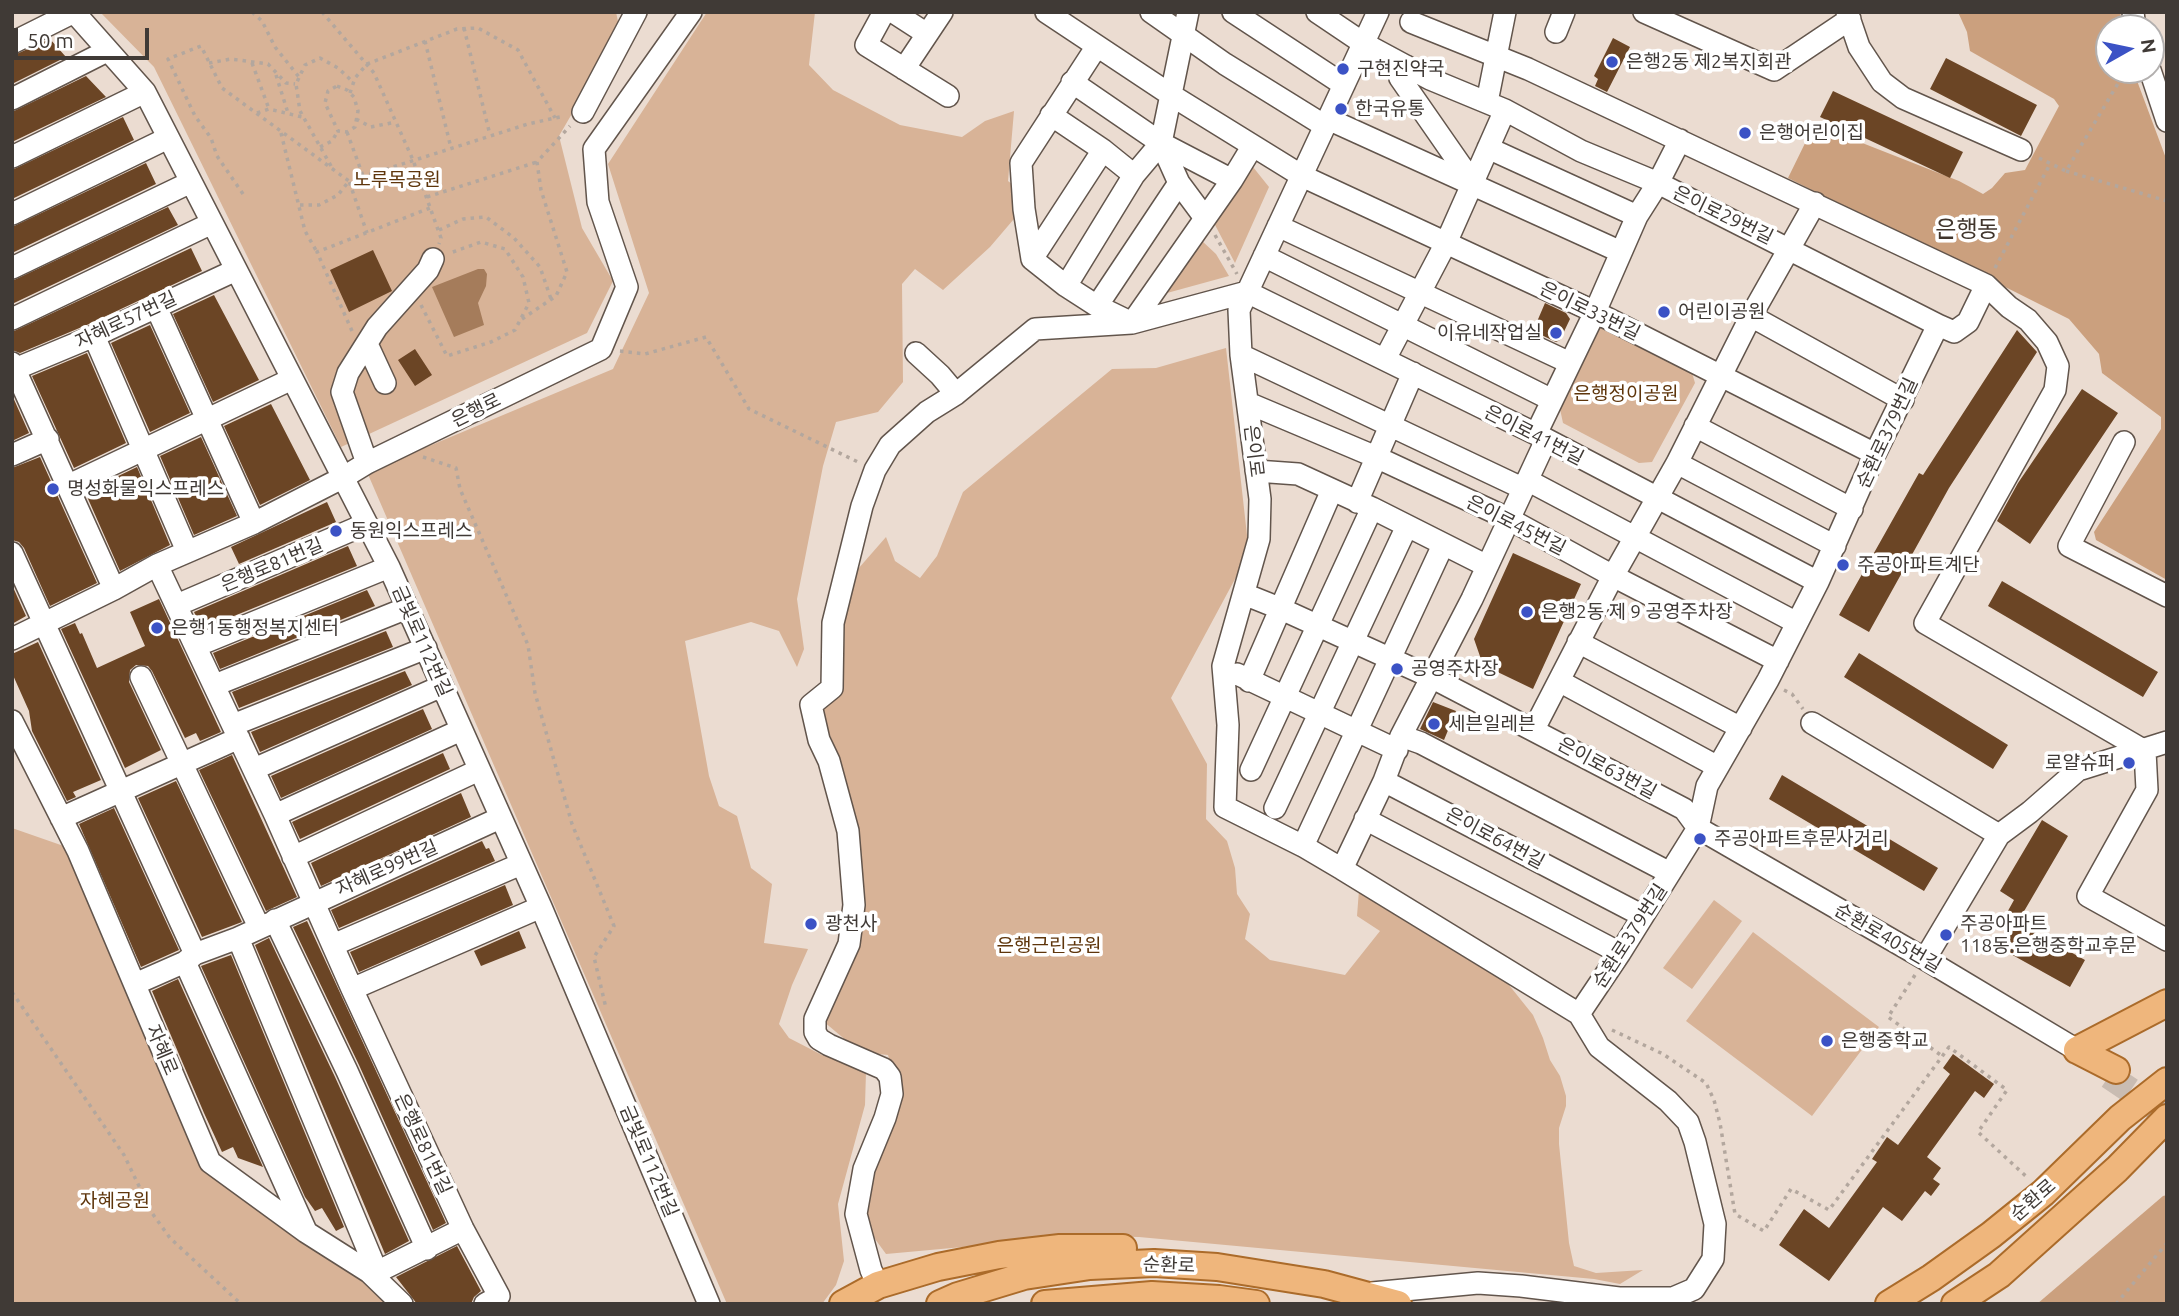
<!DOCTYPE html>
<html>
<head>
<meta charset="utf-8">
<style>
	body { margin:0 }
	#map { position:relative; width:2179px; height:1316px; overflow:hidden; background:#ebdcd1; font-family:Ubuntu,sans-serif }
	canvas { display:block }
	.frame { position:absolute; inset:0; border:14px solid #403a36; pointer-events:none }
	.north { position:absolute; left:2095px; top:14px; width:70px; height:70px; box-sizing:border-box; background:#fff; border:2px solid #b3b0af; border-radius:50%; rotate:81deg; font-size:19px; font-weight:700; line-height:28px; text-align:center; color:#403a36 }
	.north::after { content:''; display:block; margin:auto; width:24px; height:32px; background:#3b52c5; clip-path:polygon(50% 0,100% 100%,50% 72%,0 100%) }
	.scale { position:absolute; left:14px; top:28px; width:135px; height:32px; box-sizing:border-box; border:4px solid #403a36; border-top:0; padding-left:9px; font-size:21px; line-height:24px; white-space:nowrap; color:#403a36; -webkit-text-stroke:5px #fff; paint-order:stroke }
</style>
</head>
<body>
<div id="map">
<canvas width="2179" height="1316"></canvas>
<div class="frame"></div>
<div class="north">N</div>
<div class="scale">50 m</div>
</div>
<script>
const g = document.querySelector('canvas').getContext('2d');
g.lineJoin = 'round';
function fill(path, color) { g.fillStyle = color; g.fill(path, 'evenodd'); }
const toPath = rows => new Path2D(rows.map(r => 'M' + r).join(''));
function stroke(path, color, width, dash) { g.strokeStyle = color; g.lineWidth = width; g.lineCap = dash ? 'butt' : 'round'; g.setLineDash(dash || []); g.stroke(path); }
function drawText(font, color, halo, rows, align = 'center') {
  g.font = font + ' Ubuntu,"Noto Sans KR",sans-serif'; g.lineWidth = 7; g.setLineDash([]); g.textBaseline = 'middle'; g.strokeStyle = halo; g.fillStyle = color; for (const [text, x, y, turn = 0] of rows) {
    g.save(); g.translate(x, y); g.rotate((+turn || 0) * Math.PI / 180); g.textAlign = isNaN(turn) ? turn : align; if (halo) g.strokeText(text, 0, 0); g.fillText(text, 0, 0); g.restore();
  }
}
const green = toPath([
	[100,12,616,12,620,31,559,136,582,228,613,281,587,333,341,447,154,67],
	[707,12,815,12,809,65,833,90,900,125,962,137,985,121,1014,111,1008,181,1031,199,990,247,943,290,915,269,902,284,903,382,878,412,836,422,823,466,797,599,804,649,797,667,779,631,751,622,685,641,709,776,719,806,737,816,751,868,772,884,764,943,808,949,792,985,779,1024,789,1038,822,1055,845,1061,866,1072,865,1105,838,1204,844,1261,836,1285,822,1304,727,1304,367,472,613,369,649,293,608,164],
	[1253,167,1269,187,1235,263,1214,223],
	[1201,240,1216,254,1229,276,1167,293],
	[1599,318,1690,366,1695,383,1652,462,1639,463,1563,423,1560,409],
	[1226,348,1249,553,1171,698,1207,764,1206,819,1227,841,1235,868,1237,894,1250,914,1245,939,1270,960,1345,975,1380,931,1357,916,1359,890,1505,980,1533,1015,1543,1038,1550,1060,1560,1076,1566,1096,1566,1106,1559,1128,1559,1144,1569,1243,1574,1266,1596,1273,1643,1270,1620,1284,1594,1279,1139,1237,1084,1236,886,1254,859,1217,895,1080,888,1055,860,1052,817,1016,863,889,846,830,841,762,813,694,830,683,830,601,886,537,895,561,920,578,937,556,963,492,1112,369,1156,368],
	[12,828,78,851,210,1162,402,1304,12,1304],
	[1714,900,1742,921,1692,989,1663,968],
	[1753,932,1879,1027,1812,1116,1686,1021]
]);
const forest = toPath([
	[1958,12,2120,12,2123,28,2109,28,2109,70,2133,70,2167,161,2167,580,2096,540,2094,532,2161,429,2161,417,2102,373,2099,354,2069,319,1788,178,1811,131,1819,126,1959,181,1983,194,1992,188,2005,173,2025,170,2059,106,2054,99,1970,51,1967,32],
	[2167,1195,2167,1304,2037,1304,2163,1196]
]);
const water = toPath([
	[478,269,484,269,487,274,486,286,478,303,484,325,454,337,432,287]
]);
const building = toPath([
	[1613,38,1630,47,1607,92,1595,86,1598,79,1594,76],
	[50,39,66,57,12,84,12,56],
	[1946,58,2037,105,2021,136,1930,89],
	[86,76,106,97,12,142,12,112],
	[1833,91,1963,152,1950,178,1820,117],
	[123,117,134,140,12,199,12,170],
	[146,163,156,184,12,253,12,227],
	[168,207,178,225,12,304,12,281],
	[191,248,202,271,89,324,20,353,12,350,12,332],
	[373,250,392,291,349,312,330,270],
	[214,295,259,380,213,402,173,314],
	[1545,303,1566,313,1570,319,1560,340,1556,342,1533,331],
	[150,325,190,413,150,432,111,343],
	[2017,330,2037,352,1949,488,1869,632,1839,615,1919,473,1923,475],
	[415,349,432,375,415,386,398,360],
	[87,353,126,443,74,468,32,376],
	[2082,389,2118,413,2030,544,1997,521,2018,483],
	[12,395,29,433,12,441],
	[271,404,310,480,260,505,224,426],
	[201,437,237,516,194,535,160,456],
	[40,457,97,583,50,606,24,548,19,542,12,540,12,468],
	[137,467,170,545,120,571,85,492],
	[327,502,336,522,239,564,231,547],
	[348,546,357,566,202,629,194,612],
	[1513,553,1581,584,1533,689,1483,665,1474,639],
	[2002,581,2158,672,2143,697,1988,606],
	[12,585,26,616,12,624],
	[367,590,375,606,220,669,213,653],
	[159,599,221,732,200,741,196,733,185,738,152,671,148,666,136,665,130,670,129,682,161,750,125,768,61,629,75,623,80,634,82,633,97,668,145,646,130,612],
	[386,631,393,647,239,708,232,692],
	[38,642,101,780,73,792,76,797,67,801,32,731,29,711,12,673,12,654],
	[1859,653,2008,745,1993,769,1844,677],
	[405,671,412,685,260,752,251,732],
	[1433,702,1456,711,1444,740,1420,729],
	[423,709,432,729,281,798,271,776],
	[443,753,450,769,300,839,292,822],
	[232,755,297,897,266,911,199,770],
	[1782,775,1938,868,1924,891,1769,799],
	[176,781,242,922,202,937,138,798],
	[461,793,471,817,321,886,311,863],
	[114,808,179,950,141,967,79,824],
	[2042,820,2068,836,2023,913,2030,917,2025,927,2085,960,2070,987,1998,947,2006,931,1999,927,2014,900,2000,891],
	[482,841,486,849,489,848,495,861,339,928,331,910],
	[505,885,513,905,359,972,350,952],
	[307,921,446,1223,433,1230,359,1065,293,927],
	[519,931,526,948,481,966,474,951],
	[269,938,335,1077,409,1241,385,1254,255,945],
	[231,955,344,1227,336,1231,322,1208,315,1211,305,1197,201,966],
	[178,979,263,1167,238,1158,233,1147,222,1152,204,1113,152,991],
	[1953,1054,1994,1084,1984,1098,1975,1091,1927,1157,1941,1168,1933,1179,1940,1184,1931,1196,1925,1191,1902,1221,1883,1207,1829,1281,1779,1245,1804,1209,1829,1228,1877,1162,1872,1159,1887,1137,1898,1145,1950,1074,1943,1068],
	[457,1246,481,1291,474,1297,471,1304,417,1304,396,1277]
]);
const majorTunnel = toPath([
	[2109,1076,2167,1115]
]);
const path = toPath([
	[252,12,262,21,275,47,299,77],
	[322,12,374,73,413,160,441,238,439,244],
	[464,28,490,135],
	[425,41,451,148],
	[209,63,231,59,268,64,286,83,295,84],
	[252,63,269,109],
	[276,75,288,113],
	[337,86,347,90,354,97,358,111,355,127,347,132,338,131,325,103,328,91,337,86],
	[350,93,355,78,367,64,457,29,478,28,518,50,555,118],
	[257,113,269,109,302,117],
	[356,119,371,127,396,122],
	[347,132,363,176],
	[281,133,305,231,317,252],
	[320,147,332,141,338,131],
	[2039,158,2066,171,2126,70],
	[331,166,300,111,296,84,305,65,320,58,338,68,353,82],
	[2066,171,2167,201],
	[243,194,217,156,211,138,195,116,168,59,201,46,222,88,349,181,528,124,564,116],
	[427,197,537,162],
	[300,205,319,205,338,195,349,181,367,233],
	[439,230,463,219,486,217,514,238,540,267,551,299],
	[1215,235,1237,274],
	[1995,268,2050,164],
	[421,305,447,356,491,342,515,330,529,303,523,277,505,249,481,242,450,253],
	[522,319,556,296,567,272,541,190,537,162,570,126],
	[352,331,317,252,430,208],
	[620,351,645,354,706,337,749,409,858,462],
	[423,457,456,468,460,489,528,645,535,693,572,824,614,926,594,957,606,1008],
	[1784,690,1792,694,1803,709],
	[1915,975,1888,1017,1942,1056],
	[12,992,124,1155,152,1213,170,1238,241,1304],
	[1612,1030,1663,1054,1706,1083,1714,1100,1720,1123,1735,1214,1764,1231,1791,1189,1829,1210,1949,1047,2007,1090,1978,1132,2029,1179],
	[2116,1304,2167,1243]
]);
const minor = toPath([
	[74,12,145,92,389,567,541,907,709,1304],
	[884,12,866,45,948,96],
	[893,12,927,34],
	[1046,12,1171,95,1302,176,1595,312,1875,454],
	[1151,12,1225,64,1325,126],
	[1233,12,1344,85],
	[1317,12,1363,43,1430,79,1505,110,1581,151,1658,183,1938,325],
	[1644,12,1774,70,1850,19],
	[1847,12,1859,47,1882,82,1903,98,2021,150],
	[2133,12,2135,28],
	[1411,22,1528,69,1986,285,2009,307,2028,320,2047,342,2058,366,2055,390,1925,623,2145,751,2147,790,2088,896,2167,940],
	[1556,32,1564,12],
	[12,43,74,12],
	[1097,46,1021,163,1024,209,1032,259,1066,286,1097,306,1132,323,1232,180,1252,147],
	[1406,66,1400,78,1473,183],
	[904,69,942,12],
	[2150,70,2167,121],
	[1072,82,1161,143,1232,180],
	[12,99,107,51],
	[1487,102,1505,12],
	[583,112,636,12],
	[1051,115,1103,150,1134,175],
	[1328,119,1621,252],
	[1161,143,1179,183,1205,218],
	[1488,148,1637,216],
	[12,157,145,92],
	[12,214,168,138],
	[1278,226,1570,363],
	[1264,256,1552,400],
	[1032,259,1103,150],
	[12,268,191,182],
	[1066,286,1134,175,1161,143,1188,12],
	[1247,292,1536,434,1818,582],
	[1097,306,1179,183],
	[156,307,254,523],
	[1751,316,1903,400],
	[12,319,212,223],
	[94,336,187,551],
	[367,344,385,383],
	[916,353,940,375,956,394],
	[1241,355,1522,488],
	[1385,359,1446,243,1505,110],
	[12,363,114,589],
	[15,369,94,336,236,270],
	[1248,403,1376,457,1509,519,1613,576,1778,661],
	[1695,426,1852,509],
	[1536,434,1595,312,1637,216,1658,183,1680,140],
	[1546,440,1472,599,1401,736,1384,781,1342,869,1579,1014],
	[2124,442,2069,546,2167,596],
	[12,455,48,439],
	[367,463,342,392,348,373,377,327,428,270,433,259],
	[1677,463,1835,546],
	[1256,471,1298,474,1372,508,1487,566],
	[1527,480,1797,623],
	[69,485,292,379],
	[1357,502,1413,373],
	[12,553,195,954],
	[157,565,275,815,352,989,463,1229,499,1296,485,1304],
	[1244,594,1279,608,1433,678,1684,809,1698,828,1925,959,2077,1050],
	[177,605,366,524],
	[12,639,114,589,157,565,254,523,344,477,367,463,601,349,627,287,598,202,594,149,691,12],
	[1578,642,1741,728],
	[196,646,389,567],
	[1237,674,1397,750],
	[141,677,259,927],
	[1249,681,1332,490],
	[1559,681,1718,767],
	[215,685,407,608],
	[12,721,78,851,210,1162,306,1232,369,1272,402,1304],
	[1812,723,1999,835],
	[233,725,426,648],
	[1534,729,1613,576,1677,463,1751,316,1815,203],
	[1401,736,1421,743,1670,873],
	[254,769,442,686],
	[1251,770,1372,508],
	[1384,781,1643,916],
	[1275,808,1407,526],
	[275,815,461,730],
	[61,818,239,738],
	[1365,819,1620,953],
	[1303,846,1443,545],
	[293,857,479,770],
	[1342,869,1303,846,1225,807,1228,725,1223,666,1259,539,1260,499,1241,355,1239,310,1378,12],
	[275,920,347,1071,427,1249],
	[238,938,377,1272],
	[333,945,521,864],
	[1925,959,1999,835,2030,812,2078,770,2167,742],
	[185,962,306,1231],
	[135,984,185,962,195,954,238,938,500,818],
	[352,989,541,907],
	[369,1272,377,1272,463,1229],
	[878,1285,871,1270,856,1214,864,1169,885,1118,892,1094,890,1077,884,1069,829,1045,819,1039,815,1032,815,1019,849,944,854,905,848,831,829,761,819,740,811,705,832,688,833,623,862,506,875,470,890,445,927,412,956,394,1035,329,1132,323,1247,292],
	[1372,1293,1478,1283,1521,1286,1619,1298,1673,1298,1694,1289,1713,1259,1715,1224,1695,1142,1688,1122,1668,1101,1599,1047,1579,1014,1620,953,1698,828,1707,786,1768,680,1818,582,1875,454,1938,325,1954,332,1968,322,1986,285]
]);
const major = toPath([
	[2077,1050,2167,1003],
	[2077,1050,2116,1070],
	[843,1304,878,1285,938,1267,999,1255,1060,1248,1123,1248],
	[940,1304,958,1296,1024,1276,1090,1266,1154,1263,1217,1267,1324,1284,1398,1304],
	[1045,1304,1152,1295,1219,1299,1256,1304],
	[1889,1304,1931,1278,1991,1235,2043,1193,2120,1118,2167,1081],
	[1955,1304,1999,1275,2117,1169,2167,1118]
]);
const markers = [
	[1612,62,7,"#3b52c5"],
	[1343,69,7,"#3b52c5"],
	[1341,109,7,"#3b52c5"],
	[1745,133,7,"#3b52c5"],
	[1664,312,7,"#3b52c5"],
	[1556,333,7,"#3b52c5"],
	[53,489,7,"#3b52c5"],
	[336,531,7,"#3b52c5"],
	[1843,565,7,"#3b52c5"],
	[1527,612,7,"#3b52c5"],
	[157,628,7,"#3b52c5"],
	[1397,669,7,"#3b52c5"],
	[1434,724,7,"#3b52c5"],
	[2129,763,7,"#3b52c5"],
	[1700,839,7,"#3b52c5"],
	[811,924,7,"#3b52c5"],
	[1946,935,7,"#3b52c5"],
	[1827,1041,7,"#3b52c5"]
];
const poiNames = [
	["은행2동 제2복지회관",1626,62],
	["구현진약국",1357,69],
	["한국유통",1355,109],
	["은행어린이집",1759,133],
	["어린이공원",1678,312],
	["이유네작업실",1542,333,"right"],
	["명성화물익스프레스",67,489],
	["동원익스프레스",350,531],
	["주공아파트계단",1857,565],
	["은행2동 제 9 공영주차장",1541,612],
	["은행1동행정복지센터",171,628],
	["공영주차장",1411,669],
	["세븐일레븐",1448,724],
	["로얄슈퍼",2115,763,"right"],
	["주공아파트후문사거리",1714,839],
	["광천사",825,924],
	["주공아파트",1960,924],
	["118동.은행중학교후문",1960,946],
	["은행중학교",1841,1041]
];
const parkNames = [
	["노루목공원",397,180],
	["은행정이공원",1626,394],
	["은행근린공원",1049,946],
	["자혜공원",115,1201]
];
const streetNames = [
	["은이로29번길",1723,215,26],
	["은이로33번길",1590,311,26],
	["자혜로57번길",126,320,-25],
	["은행로",476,410,-26],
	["순환로379번길",1887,433,-65],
	["은이로41번길",1534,435,27],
	["은이로",1254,451,83],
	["은이로45번길",1516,525,27],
	["은행로81번길",272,565,-23],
	["금빛로112번길",422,641,66],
	["은이로63번길",1607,768,28],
	["은이로64번길",1495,838,28],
	["자혜로99번길",387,868,-24],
	["순환로379번길",1630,936,-57],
	["순환로405번길",1888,938,30],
	["자혜로",162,1050,67],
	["은행로81번길",423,1144,65],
	["금빛로112번길",649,1161,67],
	["순환로",2033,1200,-41],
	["순환로",1169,1265,2]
];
const quarterNames = [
	["은행동",1967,229]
];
fill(green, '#d8b397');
fill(forest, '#cba07e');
fill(water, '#a57c5b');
fill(building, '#6b4525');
stroke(majorTunnel, '#c9bcb2', 26, [26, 13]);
stroke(minor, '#62554c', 24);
stroke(major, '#ab6b2a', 30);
stroke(path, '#b3a79e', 3.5, [3.5, 5]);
stroke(minor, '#fff', 21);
stroke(major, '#efb67c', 26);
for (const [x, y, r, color] of markers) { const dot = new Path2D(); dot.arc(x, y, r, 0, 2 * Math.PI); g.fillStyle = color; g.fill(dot); stroke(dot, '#fff', 2.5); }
drawText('19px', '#403a36', '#fff', poiNames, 'left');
drawText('19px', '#5e350b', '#fff', parkNames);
drawText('19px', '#403a36', '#fff', streetNames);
drawText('23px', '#40352c', '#fff', quarterNames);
</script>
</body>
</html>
